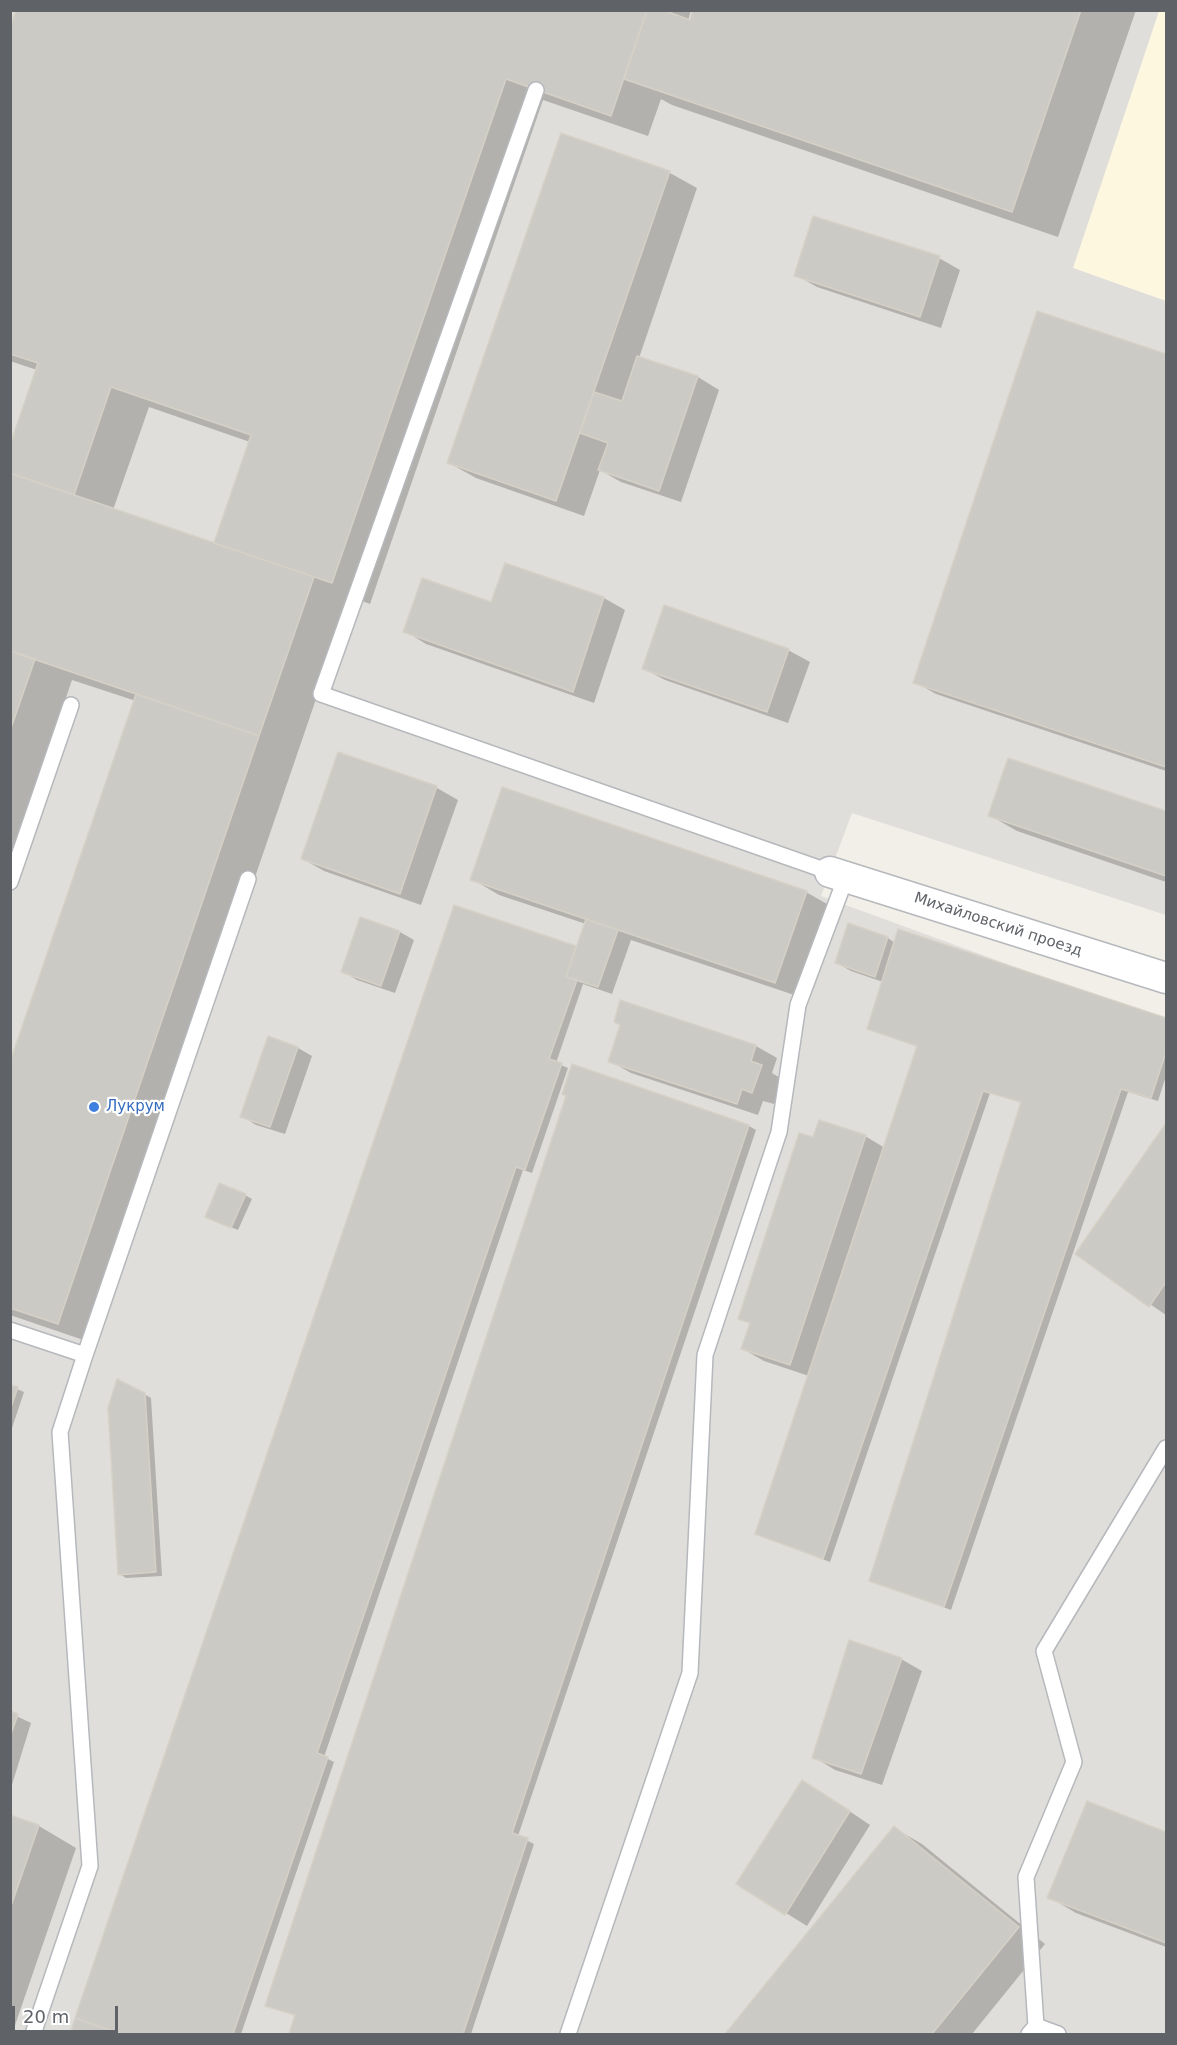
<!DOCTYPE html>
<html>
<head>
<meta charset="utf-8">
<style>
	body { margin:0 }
	#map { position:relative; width:1177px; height:2045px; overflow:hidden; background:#f1efe8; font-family:"DejaVu Sans",sans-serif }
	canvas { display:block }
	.frame { position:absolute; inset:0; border:12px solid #5f6368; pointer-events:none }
	.scale { position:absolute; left:12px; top:2006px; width:106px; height:27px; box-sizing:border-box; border:3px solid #5f6368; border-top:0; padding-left:8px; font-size:18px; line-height:21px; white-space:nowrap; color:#5f6368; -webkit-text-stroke:4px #fff; paint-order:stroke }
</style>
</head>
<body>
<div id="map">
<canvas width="1177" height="2045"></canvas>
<div class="frame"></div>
<div class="scale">20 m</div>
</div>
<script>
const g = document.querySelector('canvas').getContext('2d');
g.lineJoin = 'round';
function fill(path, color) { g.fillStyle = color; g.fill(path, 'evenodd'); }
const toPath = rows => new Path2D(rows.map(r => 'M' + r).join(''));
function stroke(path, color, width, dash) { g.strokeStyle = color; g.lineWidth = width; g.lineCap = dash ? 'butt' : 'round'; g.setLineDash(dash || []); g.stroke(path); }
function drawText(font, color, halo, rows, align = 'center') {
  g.font = font + ' "DejaVu Sans",sans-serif'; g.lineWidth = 4.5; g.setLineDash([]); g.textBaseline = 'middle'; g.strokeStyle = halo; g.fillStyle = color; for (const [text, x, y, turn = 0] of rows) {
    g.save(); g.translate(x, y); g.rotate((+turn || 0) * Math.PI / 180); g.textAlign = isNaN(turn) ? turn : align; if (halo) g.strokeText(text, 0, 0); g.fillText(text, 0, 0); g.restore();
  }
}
const commercial = toPath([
	[1159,11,1166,11,1166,301,1073,268]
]);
const industrial = toPath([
	[11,11,1159,11,1073,268,1166,301,1166,915,852,813,821,896,1166,1022,1166,2034,11,2034]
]);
const shadow = toPath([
	[18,10,691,10,688,21,691,22,695,10,1136,10,1058,237,672,105,661,99,648,136,543,100,370,604,351,597,95,1344,10,1315,10,1066,136,701,72,680,14,850,10,849,10,449,37,370,10,361,10,33],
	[149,407,250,442,215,545,113,510],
	[562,135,670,173,697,188,639,358,698,377,719,390,681,502,621,482,600,470,584,516,476,478,449,463],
	[939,258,960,270,941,328,817,287,796,275],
	[1038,313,1166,356,1166,771,936,694,915,682],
	[506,565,604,598,625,610,594,703,426,644,405,631,492,603],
	[788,650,810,662,788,723,665,680,643,668],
	[339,754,437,788,458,800,421,905,324,871,303,859],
	[1009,760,1166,813,1166,882,1017,831,989,815],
	[472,879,806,892,834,908,803,998,631,940,612,994,583,984,556,1063,568,1068,532,1173,523,1170,324,1757,334,1762,241,2034,71,2034,455,907,577,949,586,924,499,895],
	[899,931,1166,1020,1166,1076,1158,1101,1128,1092,951,1610,871,1580,1022,1103,990,1093,830,1562,757,1534,809,1376,764,1361,743,1349,751,1324,739,1318,814,1139,865,1136,885,1148,918,1047,876,1032,883,982,851,971,837,963,888,938,895,943],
	[400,932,414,940,395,993,357,980,343,971],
	[621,1002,756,1046,777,1058,772,1073,782,1079,774,1104,763,1101,758,1115,631,1073,610,1061,621,1025],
	[269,1038,298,1048,312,1056,285,1134,256,1125,242,1116],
	[573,1066,749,1126,756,1130,518,1836,534,1844,471,2034,291,2034,296,2016,267,2005,568,1096],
	[1166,1126,1166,1315,1077,1254],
	[245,1195,252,1199,238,1230,214,1220],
	[10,1386,24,1392,10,1434],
	[144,1394,151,1398,162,1576,126,1578,120,1574],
	[901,1659,922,1671,882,1785,835,1770,814,1757],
	[10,1713,31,1723,10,1791],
	[824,1794,870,1825,807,1926,786,1913],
	[1088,1803,1166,1833,1166,1947,1076,1913,1049,1897],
	[10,1817,39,1826,76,1848,12,2034],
	[894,1828,922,1844,1045,1944,972,2034,727,2034]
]);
const building = toPath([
	[16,10,647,10,611,116,506,79,332,583,214,543,251,435,111,387,74,495,10,473,10,445,38,363,10,354,10,28,16,10],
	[647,10,663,10,690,20,693,10,1081,10,1012,212,624,79,647,10],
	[561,133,670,171,556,501,447,463,561,133],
	[813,216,940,256,920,317,794,276,813,216],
	[1037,311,1166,354,1166,767,913,683,1037,311],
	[637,356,698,376,659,491,598,470,608,443,580,433,594,392,622,401,637,356],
	[10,473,314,577,259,736,10,651,10,473],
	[505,563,604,597,573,692,403,632,422,578,491,602,505,563],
	[664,605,789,649,767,712,642,669,664,605],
	[10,651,35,659,10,731,10,651],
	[136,694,259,736,58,1324,10,1308,10,1062,136,694],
	[338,752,437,786,400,894,301,859,338,752],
	[1008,758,1166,811,1166,876,988,816,1008,758],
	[502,787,807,891,775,983,470,880,502,787],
	[454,905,576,946,566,977,577,980,549,1059,562,1063,525,1170,516,1167,317,1753,328,1757,233,2034,122,2034,75,2018,454,905],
	[360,917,400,931,381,986,341,972,360,917],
	[586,919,618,930,598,987,566,977,586,919],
	[848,923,888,937,875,977,835,963,848,923],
	[898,929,1166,1018,1166,1052,1151,1098,1121,1089,944,1607,869,1581,1021,1102,983,1091,823,1559,755,1534,917,1046,867,1029,898,929],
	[620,1000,756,1045,751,1061,762,1065,752,1093,742,1089,737,1104,608,1062,620,1025,614,1022,620,1000],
	[268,1036,298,1047,270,1127,240,1117,268,1036],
	[572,1064,749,1125,512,1833,528,1838,463,2034,289,2034,295,2015,265,2006,566,1096,562,1094,572,1064],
	[819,1120,866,1135,790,1365,741,1349,750,1323,738,1319,799,1133,813,1137,819,1120],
	[1166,1123,1166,1282,1149,1307,1075,1254,1166,1123],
	[219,1183,246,1194,231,1228,205,1217,219,1183],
	[117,1379,145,1393,156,1572,118,1575,108,1408,117,1379],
	[10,1385,18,1387,10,1410,10,1385],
	[849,1640,902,1658,861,1774,812,1758,849,1640],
	[10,1711,18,1714,10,1737,10,1711],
	[802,1780,850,1811,785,1915,736,1884,802,1780],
	[1087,1801,1166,1832,1166,1943,1047,1898,1087,1801],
	[10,1815,39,1825,10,1909,10,1815],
	[894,1826,1019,1927,932,2034,725,2034,894,1826],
	[75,2018,122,2034,70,2034,75,2018]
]);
const service = toPath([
	[536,90,321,694,830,872],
	[10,882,71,705],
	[10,1330,85,1355,60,1432,90,1866,33,2034],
	[85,1355,248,879],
	[1036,2026,1026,1877,1074,1762,1044,1651,1166,1448],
	[568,2034,690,1673,705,1355,779,1132,798,1005,846,877],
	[1029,2034,1036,2026,1058,2034]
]);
const minor = toPath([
	[830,872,1166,978]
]);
const markers = [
	[94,1107,6,"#3f7fe0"]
];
const streetNames = [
	["Михайловский проезд",998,925,18]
];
const shopNames = [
	["Лукрум",106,1107]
];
fill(commercial, '#fef7e0');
fill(industrial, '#e0deda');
fill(shadow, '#0003');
fill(building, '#cccac5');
stroke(building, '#d6d1c6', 1.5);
stroke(service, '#b5b8bc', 18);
stroke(minor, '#b5b8bc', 33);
stroke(service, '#fff', 15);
stroke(minor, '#fff', 30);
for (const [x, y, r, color] of markers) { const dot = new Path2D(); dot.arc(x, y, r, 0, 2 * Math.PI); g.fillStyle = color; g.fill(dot); stroke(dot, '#fff', 2); }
drawText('15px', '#5f6368', '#fff', streetNames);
drawText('15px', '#366cbe', '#fff', shopNames, 'left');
</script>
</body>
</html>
